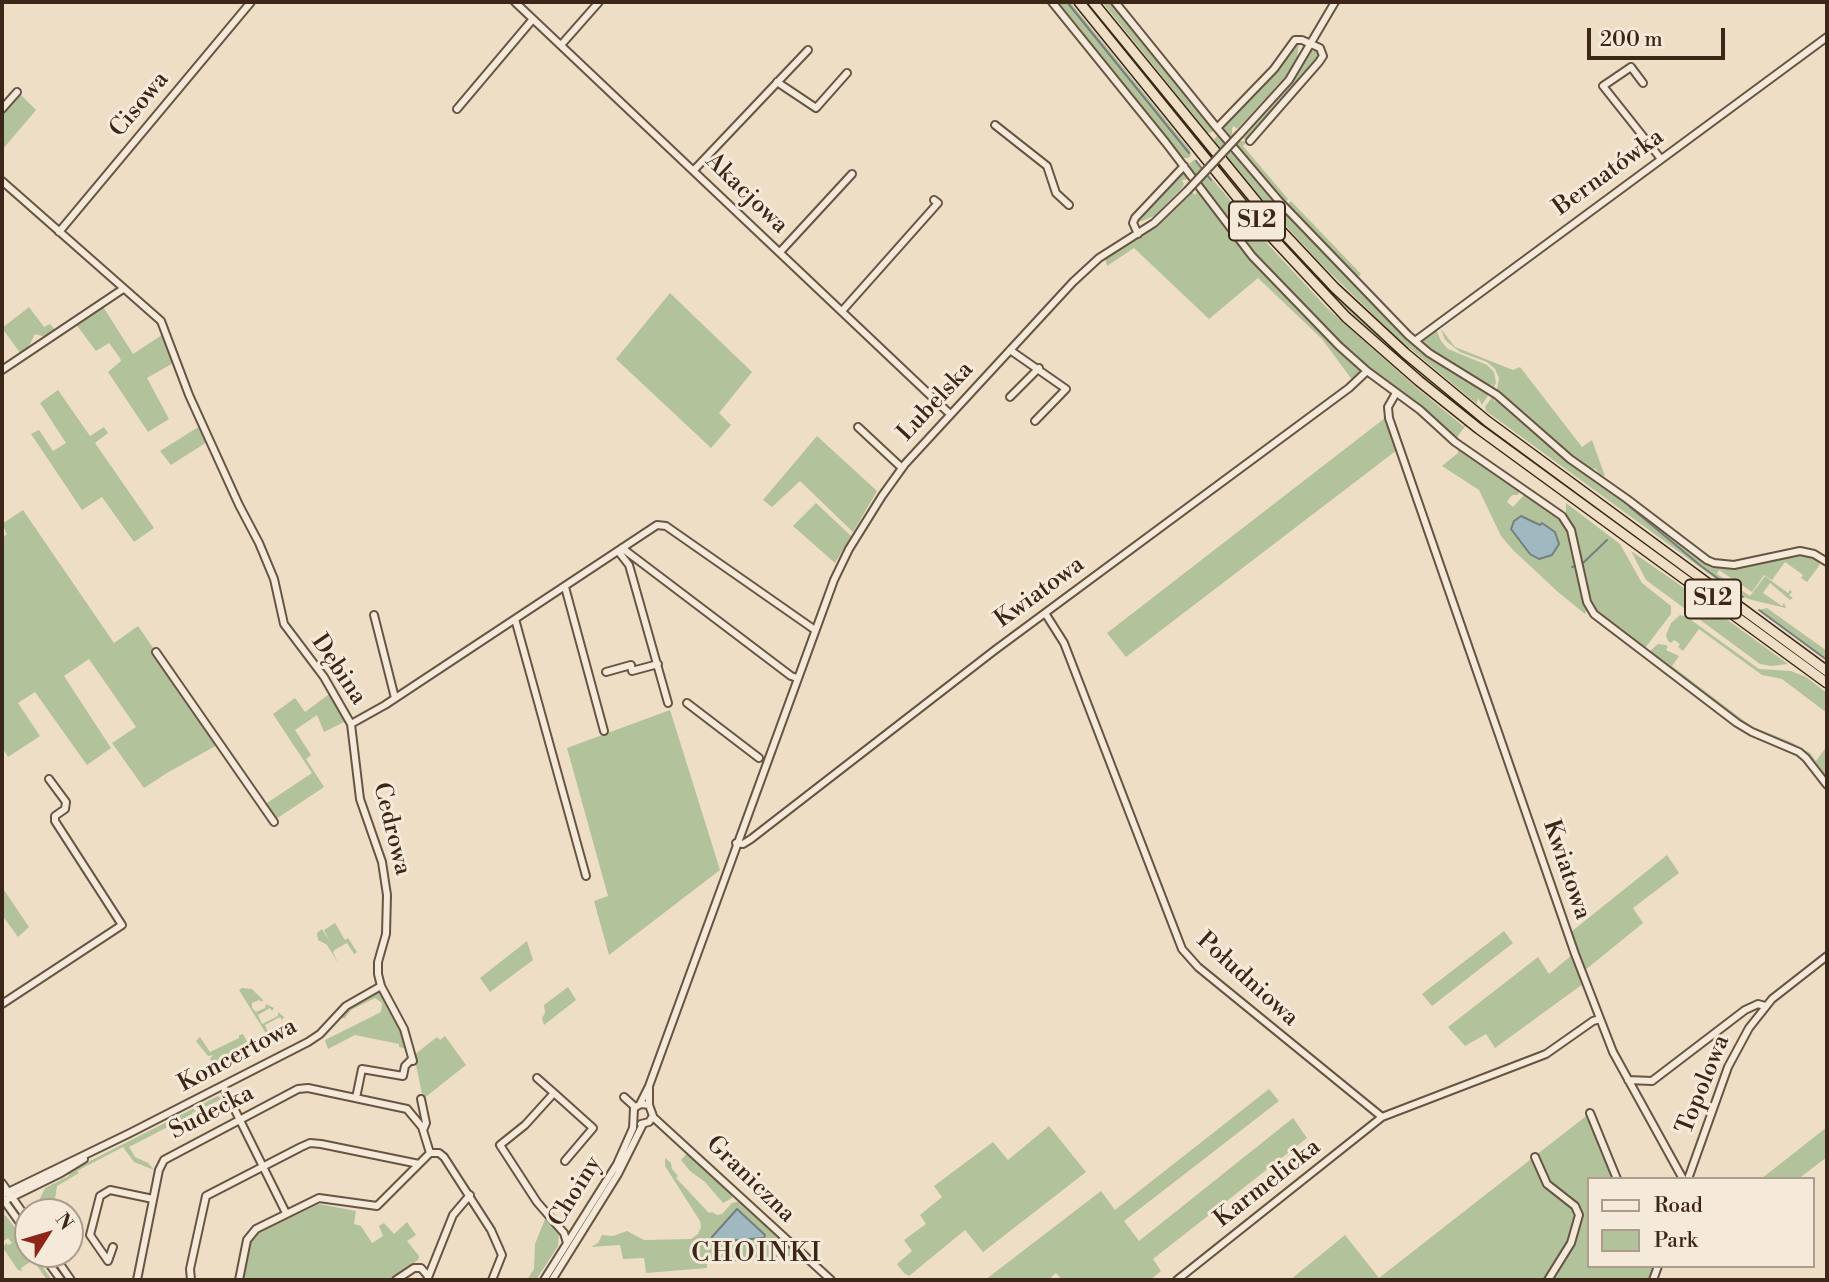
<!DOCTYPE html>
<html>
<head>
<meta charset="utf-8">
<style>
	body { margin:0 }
	#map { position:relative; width:1829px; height:1282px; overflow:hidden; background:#efdec6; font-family:"Libre Bodoni",serif }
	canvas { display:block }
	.frame { position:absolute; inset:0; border:4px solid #3b2617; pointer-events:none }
	.legend { position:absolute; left:1587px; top:1177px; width:228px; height:91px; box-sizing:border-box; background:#f5eada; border:2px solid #ab9c8c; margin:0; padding:9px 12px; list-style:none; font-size:21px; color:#3b2617 }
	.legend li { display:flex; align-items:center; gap:14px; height:35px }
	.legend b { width:35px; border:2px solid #ab9c8c }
	.north { position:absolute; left:14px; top:1198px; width:70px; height:70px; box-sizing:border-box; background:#f5eada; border:2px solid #ab9c8c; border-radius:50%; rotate:53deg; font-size:19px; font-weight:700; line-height:28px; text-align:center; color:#3b2617 }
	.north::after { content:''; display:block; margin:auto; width:24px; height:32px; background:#8f2418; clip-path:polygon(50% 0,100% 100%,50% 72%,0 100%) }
	.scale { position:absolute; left:1587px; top:28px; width:138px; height:32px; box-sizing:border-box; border:4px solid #3b2617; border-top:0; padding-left:9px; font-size:21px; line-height:24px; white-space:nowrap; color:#3b2617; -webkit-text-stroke:5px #f5eada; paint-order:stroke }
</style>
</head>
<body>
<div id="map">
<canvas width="1829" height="1282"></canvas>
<div class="frame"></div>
<ul class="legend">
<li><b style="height:9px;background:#f5eada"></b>Road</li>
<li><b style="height:19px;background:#b2c29a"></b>Park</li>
</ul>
<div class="north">N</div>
<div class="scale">200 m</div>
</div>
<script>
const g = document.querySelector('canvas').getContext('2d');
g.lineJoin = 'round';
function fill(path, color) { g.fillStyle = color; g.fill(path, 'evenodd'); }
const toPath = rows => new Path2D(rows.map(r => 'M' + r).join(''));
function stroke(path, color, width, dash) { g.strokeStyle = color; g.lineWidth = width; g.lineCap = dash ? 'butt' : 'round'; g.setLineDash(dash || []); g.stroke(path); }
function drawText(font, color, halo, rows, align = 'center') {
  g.font = font + ' "Libre Bodoni",serif'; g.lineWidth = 6; g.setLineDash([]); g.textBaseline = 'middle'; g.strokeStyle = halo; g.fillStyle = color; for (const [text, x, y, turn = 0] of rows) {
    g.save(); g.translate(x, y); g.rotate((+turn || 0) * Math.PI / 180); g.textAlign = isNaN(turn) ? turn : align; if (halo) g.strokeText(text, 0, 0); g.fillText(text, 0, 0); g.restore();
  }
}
const green = toPath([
	[1056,2,1070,2,1190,150,1191,156,1188,158,1181,158],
	[1102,2,1112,2,1214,128,1212,132,1208,133],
	[1299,43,1297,58,1286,76,1239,127,1237,129,1234,126,1232,128,1232,133,1240,141,1245,141,1243,136,1289,86,1310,51,1317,50,1319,58,1243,146,1288,199,1285,203,1222,128],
	[18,92,36,110,2,150,2,111],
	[1185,121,1276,231,1338,298,1391,347,1494,431,1827,675,1827,679,1462,412,1388,349,1335,300,1294,256,1182,123],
	[1218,135,1267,192,1410,340,1487,391,1483,393,1488,393,1492,387,1492,383,1490,387,1433,353,1422,344,1421,338,1436,329,1441,341,1448,349,1487,365,1494,372,1496,383,1482,405,1478,398,1477,404,1394,335,1319,262,1275,214,1217,145,1214,139],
	[1195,159,1265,241,1327,308,1418,389,1463,426,1467,424,1457,437,1453,437,1348,351,1259,261,1190,170,1189,164],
	[1183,172,1190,179,1182,180,1184,184,1182,188,1154,216,1137,223],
	[1197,188,1253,262,1359,369,1360,376,1353,381,1322,339,1258,278,1209,319,1134,248,1107,266,1105,258,1149,231,1189,193,1191,192,1196,195],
	[1291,201,1361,274,1358,277,1356,278,1287,205],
	[670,293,752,372,719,413,731,425,711,448,616,359],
	[102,305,133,354,165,333,175,362,147,378,169,419,148,432,108,372,121,361,120,358,109,343,96,351,75,323],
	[29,307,44,327,50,324,56,331,46,337,35,334,29,346,21,354,2,328],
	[1441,329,1455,347,1513,370,1520,367,1582,447,1592,440,1605,476,1600,475,1595,468,1591,471,1573,456,1567,455,1499,393,1502,391,1498,392,1494,398,1494,403,1496,397,1575,466,1624,498,1712,564,1720,567,1736,567,1797,553,1810,554,1820,560,1819,566,1807,582,1801,578,1803,575,1785,562,1772,580,1764,575,1752,592,1719,570,1717,574,1750,596,1765,576,1788,593,1790,590,1792,592,1789,595,1793,598,1790,600,1770,583,1763,593,1782,606,1784,603,1786,608,1752,600,1738,595,1486,411,1485,407,1497,390,1499,378,1495,369,1487,362,1460,352,1445,340],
	[58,390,90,436,104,427,108,433,95,443,154,528,134,542,102,497,82,510,31,434,39,430,53,451,66,443,40,403],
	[1385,418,1397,450,1126,657,1107,633],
	[200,426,207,442,171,465,160,451],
	[817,436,877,491,853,532,800,481,772,507,763,500],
	[1458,446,1520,490,1518,495,1512,495,1507,502,1513,507,1525,494,1557,513,1569,530,1585,601,1604,628,1586,611,1585,614,1558,592,1513,550,1501,536,1479,490,1442,466,1458,453],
	[816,503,851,536,835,563,793,526],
	[1566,503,1620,544,1642,583,1671,606,1671,614,1645,648,1641,648,1597,614,1589,599,1572,527,1566,516],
	[23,510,114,643,138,626,219,744,167,773,144,788,112,743,136,727,89,659,64,676,111,748,87,765,35,692,18,703,40,736,8,757,2,747,2,538,7,534,2,524],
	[1631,551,1677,583,1788,664,1771,666,1760,664,1646,580],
	[1767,608,1827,651,1827,661,1758,610],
	[1680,615,1687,617,1759,669,1791,671,1806,677,1827,693,1827,713,1782,679,1762,675,1699,629,1683,651,1678,647,1680,644,1674,640,1671,643,1668,641,1666,635,1671,623],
	[1658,644,1666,645,1668,647,1666,650,1679,656,1672,666,1751,726,1791,742,1810,753,1816,761,1827,746,1827,781,1805,755,1749,728,1652,657,1651,650],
	[332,692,346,721,324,732,317,715,295,730,311,755,306,759,324,787,276,819,273,818,264,805,312,773,273,714,295,698,305,712],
	[670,710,720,870,609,955,594,901,608,896,567,748],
	[1667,855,1679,873,1633,908,1643,923,1584,971,1587,981,1495,1048,1486,1034,1465,1046,1448,1027,1538,957,1549,974,1572,955,1566,936],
	[2,887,29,927,18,937,2,915],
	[335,923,345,940,348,938,357,952,354,954,347,943,336,949,333,952,338,963,327,945,318,940,317,933,322,929,330,942,324,930],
	[1504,931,1513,943,1432,1006,1422,994],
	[527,941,533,960,490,992,480,978],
	[568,987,576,1000,544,1025,542,1018,545,1013,544,1005],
	[242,988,252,989,263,1000,262,1002,259,1000,252,1003,252,1008,256,1012,265,1008,266,1004,274,1008,272,1011,270,1008,258,1015,262,1024,278,1016,278,1012,284,1017,282,1020,280,1017,265,1025,269,1034,286,1026,285,1022,290,1030,287,1028,272,1035,270,1040,239,990],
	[376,990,381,990,385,997,384,1002,389,1005,401,1027,407,1049,399,1047,399,1044,355,1035,328,1049,325,1040,381,1012,382,1003,375,998,351,1010,345,1018,339,1018,347,1008],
	[243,1034,251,1049,249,1051,247,1048,220,1062,221,1066,217,1070,215,1066,217,1062,212,1063,210,1059,213,1055,208,1056,196,1041,200,1037,210,1052,239,1038,239,1035],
	[445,1036,466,1065,423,1099,414,1055,437,1037,440,1040],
	[1269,1089,1279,1101,1124,1221,1139,1241,1293,1118,1307,1138,1153,1259,1161,1271,1150,1280,1062,1280,1056,1273,1048,1280,985,1280,1101,1191,1115,1210],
	[218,1096,222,1099,192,1113,195,1120,189,1123,185,1118,129,1147,135,1157,148,1163,154,1170,134,1162,123,1147,77,1171,79,1173,57,1186,53,1212,34,1211,45,1188,69,1176,68,1174,80,1166],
	[1590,1113,1617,1179,1589,1179,1589,1266,1655,1266,1650,1280,1290,1280,1345,1235,1379,1278],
	[1049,1126,1086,1172,983,1252,965,1230,909,1276,904,1273,897,1264,912,1251,904,1240,926,1224,920,1215,942,1197,934,1186,993,1142,1008,1160],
	[1827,1127,1827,1157,1798,1179,1761,1179],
	[688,1152,733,1195,732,1198,723,1203,705,1182,690,1171,681,1160],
	[665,1158,671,1163,672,1169,678,1176,676,1178,709,1213,712,1212,717,1215,722,1214,732,1203,741,1201,784,1241,777,1241,777,1246,787,1243,798,1255,763,1259,762,1250,759,1250,759,1260,707,1263,707,1268,646,1273,644,1258,623,1259,620,1245,591,1247,598,1243,602,1235,613,1236,627,1231,644,1240,691,1239,698,1234,701,1227,700,1221,665,1166],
	[319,1204,356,1211,354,1224,361,1226,372,1243,383,1236,379,1226,384,1223,394,1234,407,1222,416,1235,407,1241,419,1256,418,1260,388,1280,243,1280,252,1238,256,1234],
	[2,1214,6,1216,19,1233,28,1247,28,1254,33,1254,52,1280,47,1280,33,1260,21,1268,22,1271,18,1270,3,1248,6,1243,8,1245,12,1243,8,1238,2,1242],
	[545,1219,559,1233,558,1246,536,1280,527,1280,534,1269,535,1244]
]);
const water = toPath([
	[1521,516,1540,525,1542,523,1555,532,1559,544,1552,555,1539,559,1530,554,1511,529,1514,521,1521,516],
	[737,1209,765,1235,764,1238,712,1242,712,1237,737,1209]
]);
const stream = toPath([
	[1067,2,1189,153],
	[1196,161,1211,180],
	[1630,507,1701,566,1743,597],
	[1572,567,1582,564,1607,540],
	[1759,610,1827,660]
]);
const minor = toPath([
	[515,2,950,414],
	[1052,2,1166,143,1252,256,1339,346,1367,371,1420,410,1455,442,1562,516,1571,530,1587,602,1594,614,1737,723,1752,732,1799,752,1806,758,1827,785],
	[1115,2,1217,128],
	[561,45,599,2],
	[777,82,816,108,847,73],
	[1643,83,1631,67,1603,86,1661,159],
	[2,109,17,92],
	[457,109,533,19],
	[995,125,1047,166,1056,193,1069,205],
	[1240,134,1289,80,1335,2],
	[1250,141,1319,62,1323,56,1320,48,1302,40,1295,40,1274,69,1217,128,1279,201,1408,335,1429,353,1497,395,1570,459,1627,499,1707,560,1714,563,1734,565,1800,551,1814,554,1827,562],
	[694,170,808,50],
	[2,181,161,321,189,395,239,505,259,543,274,579,284,624,324,677,351,724,360,799,382,862,387,895,386,934,378,962,378,974,381,986,404,1029,413,1061],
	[59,232,251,2],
	[1138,234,1133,223,1135,218,1184,166],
	[780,252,852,174],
	[842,311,938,203,934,200],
	[1415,341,1827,37],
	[1010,350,1066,389,1035,421],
	[2,370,123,289],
	[1396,393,1388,407,1389,418,1575,954,1613,1052,1683,1179],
	[1010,397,1039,368],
	[858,427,902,468],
	[622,548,791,676,797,678],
	[618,551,629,565,668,703],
	[565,587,604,731],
	[1045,613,1064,643,1182,949,1198,967,1382,1117,1546,1054,1593,1021,1600,1019],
	[374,615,395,698],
	[515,619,586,876],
	[156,652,274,822],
	[606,672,631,665,632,671,658,664],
	[687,703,759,758],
	[351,724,385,705,657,525,666,526,815,630],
	[736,843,743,844,751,839,995,650,1349,388,1367,371],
	[2,1004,122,925,55,821,55,816,65,809,66,802,49,779],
	[537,1078,554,1093],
	[1628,1080,1652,1081,1745,1010,1758,1004,1765,1006],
	[223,1086,286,1213],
	[624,1097,635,1107],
	[356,1098,362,1069,403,1076,405,1066,410,1061],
	[421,1099,426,1123,423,1130],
	[640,1104,649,1086,834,580,849,549,882,496,905,464,1073,282,1099,258,1154,223,1187,191],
	[1590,1113,1617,1179],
	[653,1117,831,1280],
	[641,1124,649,1122,653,1116,649,1105,649,1088],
	[430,1153,439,1153,444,1157,491,1230,502,1255,492,1280],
	[1535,1157,1547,1184,1575,1206,1579,1215,1571,1243,1548,1280],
	[565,1161,593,1128,554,1093,525,1125,500,1145,537,1202,564,1233,567,1243],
	[1688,1179,1728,1067,1749,1028,1772,999,1827,956],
	[2,1183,28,1220],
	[2,1195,130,1133,308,1042,320,1034,346,1006,381,986],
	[3,1199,28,1234],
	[2,1202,61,1173,84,1159],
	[113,1247,108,1261,90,1235,100,1196,110,1190,153,1199],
	[42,1254,61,1280],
	[53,1254,71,1280],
	[137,1280,159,1170,164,1160,298,1089,308,1088,407,1109,422,1127,430,1153],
	[191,1280,190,1269,206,1196,301,1147,310,1143,321,1144,419,1164],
	[239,1280,247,1240,256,1229,319,1198,377,1206,430,1153],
	[396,1280,414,1268,421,1268,428,1276],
	[427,1280,453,1215,470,1195],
	[544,1280,617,1164,633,1128,634,1108,641,1104,649,1105],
	[552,1280,618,1174,643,1124],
	[1177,1280,1382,1117],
	[1653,1280,1658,1266]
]);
const highway = toPath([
	[1079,2,1253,217,1346,317,1419,381,1479,429,1827,683],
	[1093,2,1273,222,1335,288,1405,353,1487,421,1827,671]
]);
const minorBridge = toPath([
	[1187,191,1240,134]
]);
const shields = [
	[1257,221,56],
	[1713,599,56]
];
const shieldNames = [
	["S12",1257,221],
	["S12",1713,599]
];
const streetNames = [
	["Cisowa",140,105,-50],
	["Bernatówka",1609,173,-36],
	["Akacjowa",746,194,44],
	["Lubelska",936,402,-47],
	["Kwiatowa",1040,593,-36],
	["Dębina",338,670,56],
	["Cedrowa",391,829,76],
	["Kwiatowa",1566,870,71],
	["Południowa",1247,980,42],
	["Koncertowa",238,1056,-28],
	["Topolowa",1704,1085,-68],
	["Sudecka",212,1113,-27],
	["Graniczna",750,1180,44],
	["Karmelicka",1268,1184,-38],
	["Choiny",576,1192,-58]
];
const neighbourhoodNames = [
	["CHOINKI",757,1255]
];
fill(green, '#b2c29a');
fill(water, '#a0b9c1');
stroke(water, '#787e7d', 2);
stroke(stream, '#787e7d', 2);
stroke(minor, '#685443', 10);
stroke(highway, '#3b2617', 12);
stroke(minor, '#f5eada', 6);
stroke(highway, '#efdec6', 9);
stroke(minorBridge, '#685443', 10, []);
stroke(minorBridge, '#f5eada', 6);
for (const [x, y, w] of shields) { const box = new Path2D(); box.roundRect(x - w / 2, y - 19.5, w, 39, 5); g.fillStyle = '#f5eada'; g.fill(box); stroke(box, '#3b2617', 2); }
drawText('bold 23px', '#3b2617', null, shieldNames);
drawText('24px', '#3b2617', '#f5eada', streetNames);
g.letterSpacing = '2px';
drawText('26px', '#3b2617', '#f5eada', neighbourhoodNames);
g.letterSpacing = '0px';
</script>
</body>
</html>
